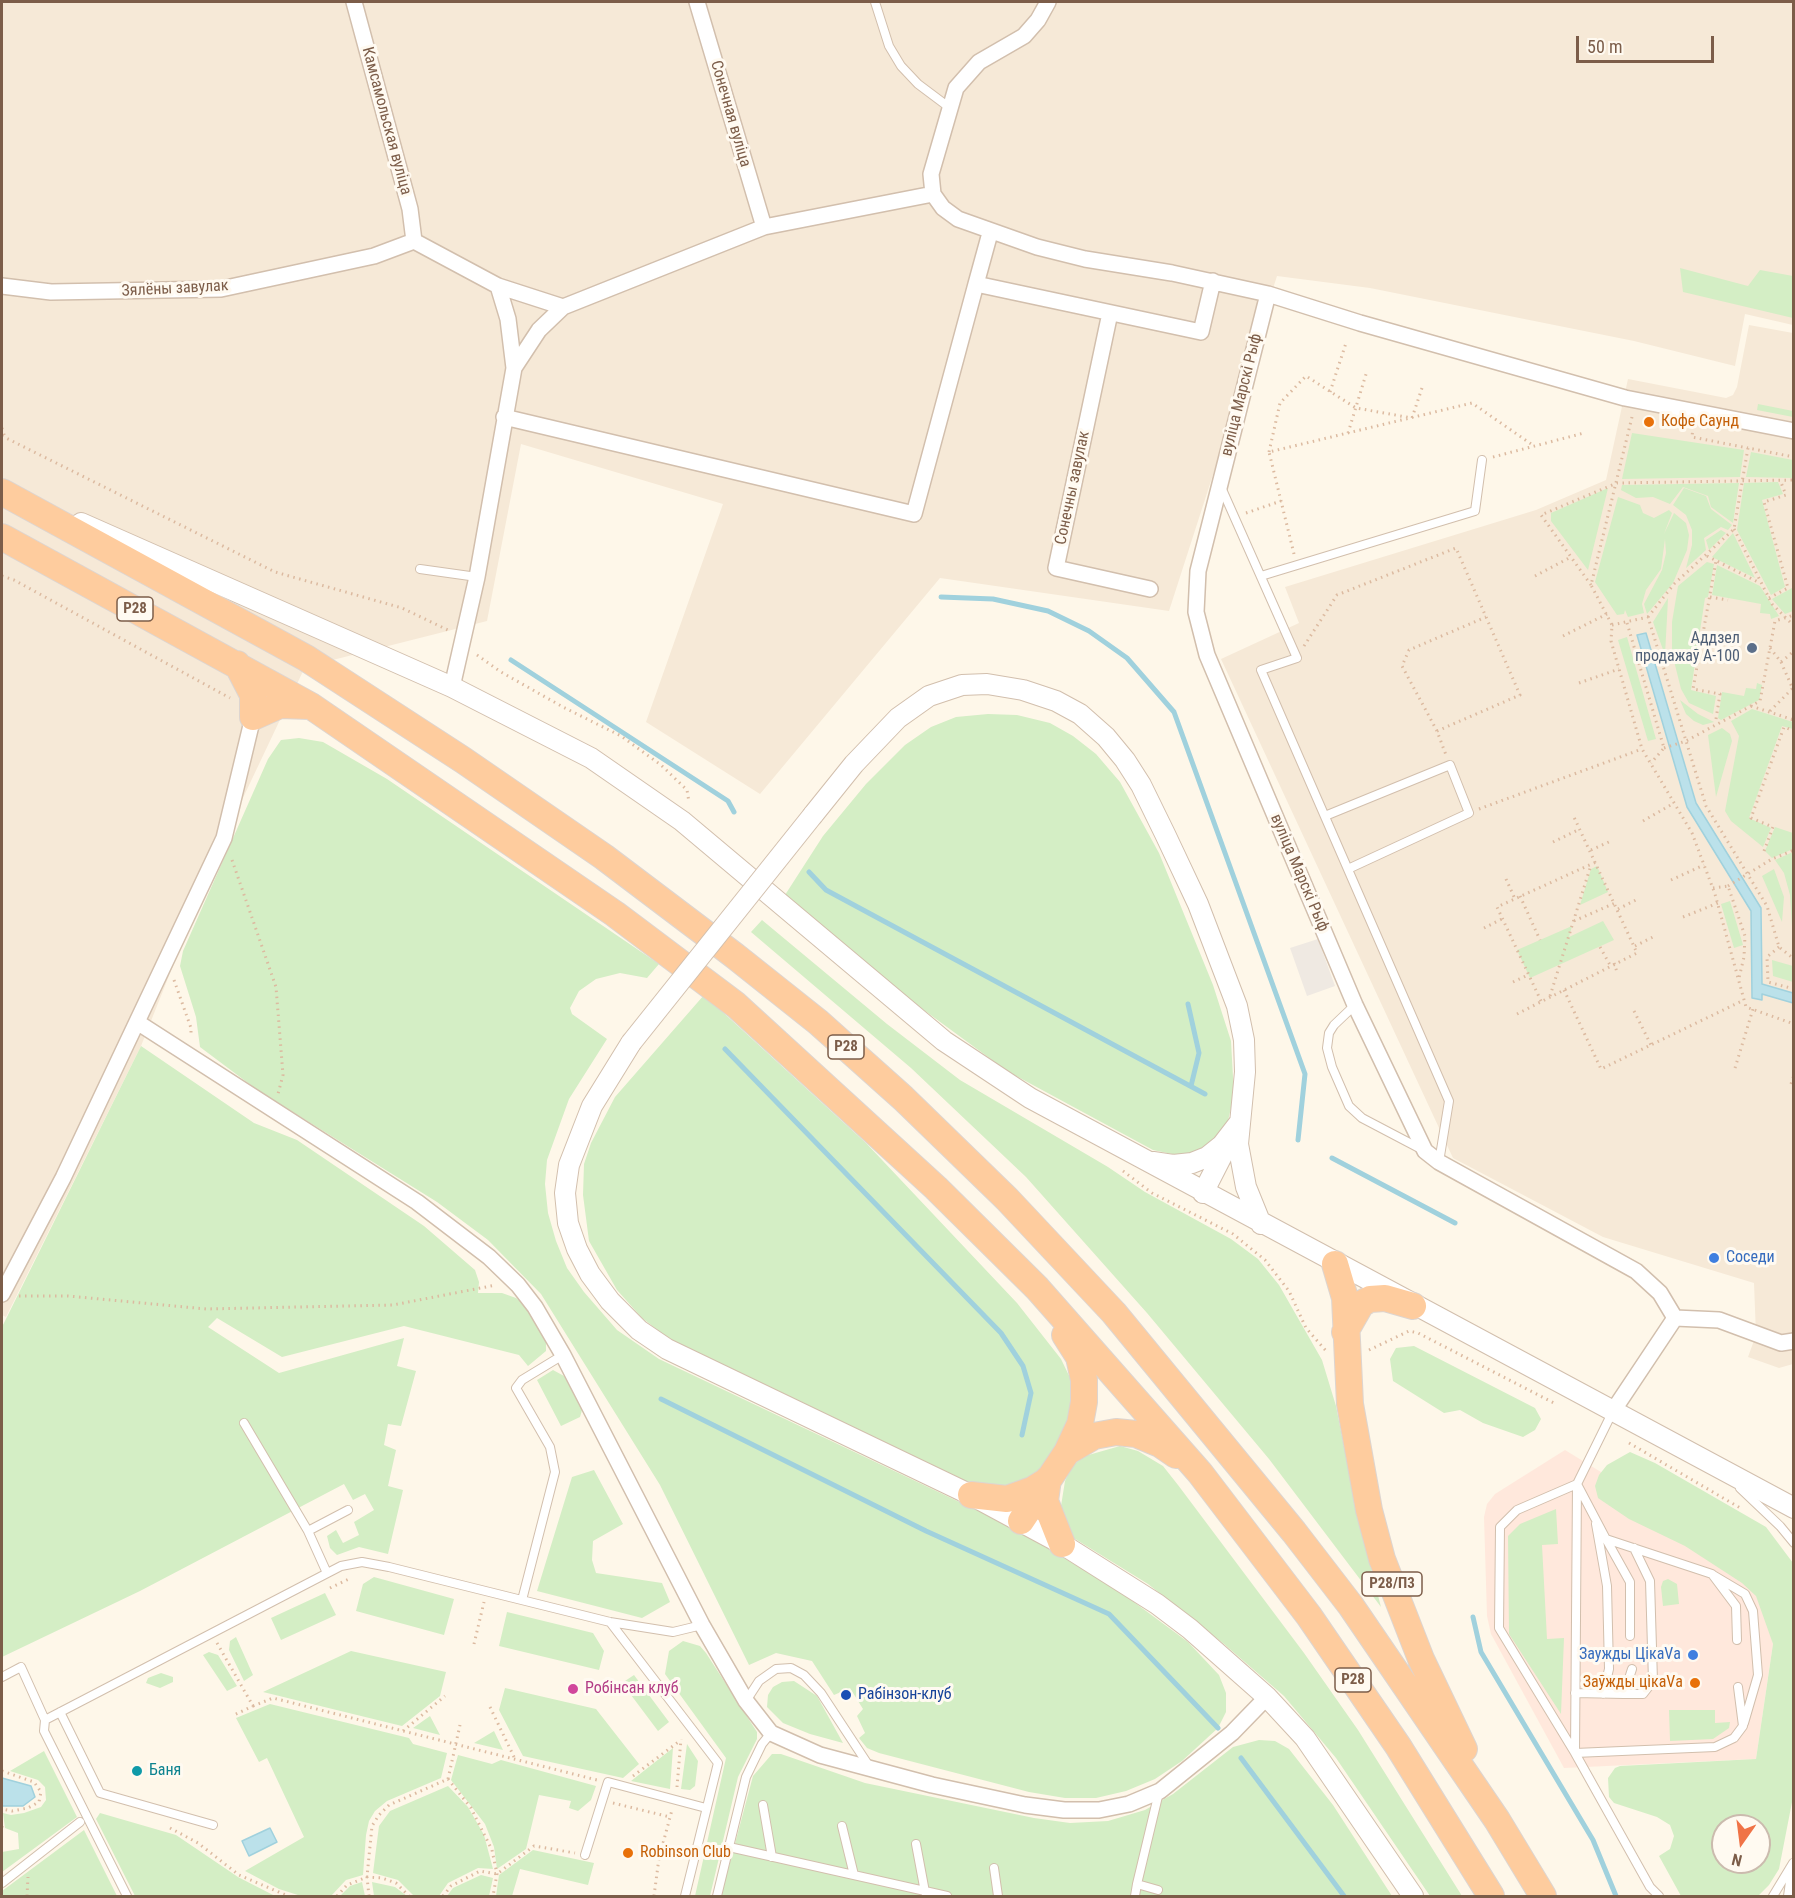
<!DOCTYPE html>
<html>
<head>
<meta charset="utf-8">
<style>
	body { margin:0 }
	#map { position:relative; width:1795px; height:1898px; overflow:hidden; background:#fef7e9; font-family:"Roboto Condensed",sans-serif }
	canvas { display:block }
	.frame { position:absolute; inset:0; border:3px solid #7c5d49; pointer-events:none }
	.north { position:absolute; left:1711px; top:1814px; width:60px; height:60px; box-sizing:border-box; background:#fffaf1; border:2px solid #cbbbae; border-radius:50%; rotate:194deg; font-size:16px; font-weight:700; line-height:24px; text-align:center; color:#7c5d49 }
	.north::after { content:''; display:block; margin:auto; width:21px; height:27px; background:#f07346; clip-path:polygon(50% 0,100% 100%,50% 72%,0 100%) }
	.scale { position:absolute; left:1576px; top:36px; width:138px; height:27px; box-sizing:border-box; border:3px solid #7c5d49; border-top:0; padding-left:8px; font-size:18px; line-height:21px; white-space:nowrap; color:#7c5d49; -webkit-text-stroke:4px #fffaf1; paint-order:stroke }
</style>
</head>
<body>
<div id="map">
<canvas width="1795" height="1898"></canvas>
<div class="frame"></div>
<div class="north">N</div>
<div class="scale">50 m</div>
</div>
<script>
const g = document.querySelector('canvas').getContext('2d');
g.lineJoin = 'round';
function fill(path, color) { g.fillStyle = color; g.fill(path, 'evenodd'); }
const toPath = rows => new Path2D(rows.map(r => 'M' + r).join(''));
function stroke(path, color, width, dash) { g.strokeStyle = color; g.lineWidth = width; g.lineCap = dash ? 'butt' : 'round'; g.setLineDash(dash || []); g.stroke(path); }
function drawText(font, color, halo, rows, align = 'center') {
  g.font = font + ' "Roboto Condensed",sans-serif'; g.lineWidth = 6; g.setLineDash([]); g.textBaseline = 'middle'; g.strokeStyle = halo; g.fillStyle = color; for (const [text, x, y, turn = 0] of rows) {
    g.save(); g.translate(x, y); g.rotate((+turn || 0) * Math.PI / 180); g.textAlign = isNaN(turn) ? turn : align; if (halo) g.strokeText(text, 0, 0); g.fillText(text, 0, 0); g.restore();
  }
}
const residential = toPath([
	[2,2,1793,2,1793,325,1745,314,1735,366,1634,341,1370,288,1277,276,1169,611,940,578,760,794,646,722,723,504,521,444,487,621,305,667,224,838,141,1046,6,1317,2,1315],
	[1749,325,1793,333,1793,1364,1779,1368,1748,1357,1756,1335,1754,1283,1603,1237,1453,1158,1221,659,1299,623,1285,587,1536,510,1606,480,1628,379,1726,398,1733,395,1737,387]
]);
const commercial = toPath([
	[1565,1450,1756,1567,1773,1644,1756,1759,1564,1768,1491,1634,1487,1616,1484,1517,1487,1504,1495,1494]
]);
const industrial = toPath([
	[1318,939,1335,986,1307,996,1290,948]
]);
const green = toPath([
	[1680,268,1748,286,1760,270,1793,276,1793,318,1683,292],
	[1758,404,1793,411,1793,417,1757,410],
	[1632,433,1744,450,1740,477,1622,479],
	[1751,452,1793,460,1793,478,1746,477],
	[1778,482,1783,494,1762,500,1785,587,1771,595,1737,530,1744,483],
	[1739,483,1733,523,1711,507,1708,496,1683,487,1670,504,1653,497,1636,498,1621,490,1622,485],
	[1608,488,1588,570,1551,521,1551,513],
	[1684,488,1706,496,1711,509,1732,525,1728,530,1721,527,1704,538,1706,550,1686,568,1692,545,1692,530,1686,515,1673,505],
	[1618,497,1640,505,1643,513,1654,518,1669,510,1672,513,1664,534,1674,513,1686,523,1689,535,1687,550,1673,583,1647,614,1644,604,1662,570,1666,553,1665,539,1661,569,1646,590,1642,604,1644,613,1628,617,1625,610,1624,614,1617,615,1595,582],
	[1721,530,1726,533,1709,550,1706,540],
	[1733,533,1755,578,1712,557],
	[1707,562,1714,564,1708,597,1705,598,1691,690,1716,696,1713,714,1689,703,1681,689,1672,653,1672,622,1678,586],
	[1717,565,1760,586,1779,616,1771,619,1770,614,1760,613,1761,604,1712,595],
	[1792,588,1793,611,1785,614,1772,599],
	[1668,598,1668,599,1665,655,1653,622],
	[1627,637,1656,739,1648,741,1618,640],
	[1757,683,1762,685,1759,700,1721,720,1718,718,1722,692,1744,696,1746,688,1756,689],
	[1680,700,1698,714,1714,722,1703,725,1694,721,1686,714],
	[1752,709,1793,722,1793,729,1782,726,1749,818,1771,828,1763,847,1731,821,1725,811,1739,736,1731,721],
	[988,714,1017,715,1050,723,1073,736,1096,754,1120,782,1159,853,1213,985,1231,1041,1234,1095,1227,1125,1220,1137,1198,1152,1177,1155,1153,1150,1007,1071,902,994,785,895,823,836,866,784,905,745,931,727,956,717],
	[1722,728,1730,734,1732,741,1716,797,1708,735],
	[299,738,323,742,387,779,659,964,647,978,620,973,596,979,579,991,570,1008,572,1014,607,1039,569,1099,547,1160,545,1184,548,1213,556,1241,567,1268,584,1292,617,1330,659,1359,1012,1527,1119,1591,1188,1642,1219,1675,1226,1693,1226,1712,1218,1728,1182,1761,1155,1779,1126,1791,1096,1798,1065,1798,1029,1792,879,1753,867,1748,859,1738,865,1733,857,1716,863,1709,850,1688,834,1695,812,1661,776,1653,749,1665,660,1485,541,1294,488,1240,437,1202,256,1089,200,1047,196,1017,180,966,183,951,268,759,281,740],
	[1775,827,1793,833,1793,849,1772,858,1765,851],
	[1793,852,1793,943,1790,895,1784,873,1775,860],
	[1597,866,1608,892,1580,905,1591,869],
	[1774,869,1784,897,1782,922,1762,876],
	[1730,901,1743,945,1734,948,1721,904],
	[762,920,887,1024,960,1080,1108,1167,1145,1192,1231,1239,1258,1259,1279,1285,1322,1360,1336,1406,1358,1518,1381,1607,1269,1459,1147,1313,1026,1177,911,1068,751,932],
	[1603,921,1614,940,1530,978,1517,950,1572,926,1569,937],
	[1772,960,1793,966,1793,982,1773,976],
	[704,995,866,1143,1017,1303,1061,1359,1073,1384,1072,1428,1042,1471,1008,1488,982,1489,672,1341,642,1318,617,1290,589,1241,583,1195,584,1164,591,1143,615,1097],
	[141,1046,254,1123,297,1140,424,1226,475,1270,479,1282,478,1293,502,1293,516,1298,529,1308,546,1337,546,1351,528,1366,519,1355,404,1326,282,1357,217,1318,208,1327,279,1373,404,1338,397,1366,416,1371,401,1426,388,1424,384,1445,396,1450,388,1486,403,1490,388,1554,359,1547,337,1555,330,1548,327,1536,336,1530,343,1543,359,1535,354,1522,374,1510,365,1494,353,1500,344,1484,140,1591,2,1657,2,1327],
	[1414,1346,1535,1408,1541,1419,1535,1430,1523,1437,1483,1423,1460,1410,1444,1413,1393,1381,1390,1359,1396,1348],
	[553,1370,564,1376,583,1407,580,1417,561,1426,537,1380],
	[1120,1446,1138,1451,1163,1466,1178,1485,1304,1653,1358,1730,1462,1896,1430,1896,1336,1758,1284,1696,1224,1644,1148,1584,1072,1537,1064,1525,1061,1506,1065,1481,1072,1466,1085,1456],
	[1630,1452,1655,1463,1766,1527,1793,1563,1793,1797,1779,1869,1769,1885,1758,1896,1681,1896,1659,1856,1670,1849,1674,1836,1670,1825,1657,1817,1614,1803,1609,1797,1608,1778,1615,1768,1620,1766,1756,1759,1773,1644,1756,1596,1742,1583,1685,1546,1629,1519,1598,1498,1595,1486,1599,1475,1607,1465],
	[1723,1826,1759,1826,1759,1862,1723,1862],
	[594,1470,623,1524,593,1541,592,1560,596,1573,662,1583,670,1602,642,1618,537,1591,572,1477],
	[1556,1509,1558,1544,1542,1545,1547,1639,1564,1638,1561,1714,1509,1634,1508,1536,1520,1524],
	[374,1577,454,1599,444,1635,356,1611,363,1584],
	[1668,1579,1677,1584,1679,1604,1663,1606,1661,1587,1663,1581],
	[325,1593,336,1615,281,1640,271,1618],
	[507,1612,593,1633,604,1651,599,1670,499,1646],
	[236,1637,253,1675,244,1681,229,1650,230,1641],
	[683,1641,700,1646,706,1653,757,1732,757,1739,738,1777,710,1896,695,1896,726,1758,665,1674,669,1651],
	[351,1651,446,1672,440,1696,402,1726,263,1692],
	[209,1652,218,1655,237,1686,227,1691,203,1655],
	[161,1673,173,1677,173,1682,160,1688,146,1683,148,1678],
	[634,1675,669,1722,658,1731,622,1683],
	[794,1681,817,1696,843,1743,810,1734,783,1723,767,1707,768,1695,773,1687,782,1682],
	[505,1688,596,1709,639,1764,623,1778,523,1756,499,1710],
	[270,1704,409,1738,413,1744,447,1753,441,1778,387,1801,375,1811,369,1821,366,1835,363,1875,346,1880,331,1896,301,1896,279,1889,245,1871,304,1837,267,1758,259,1762,236,1718],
	[1669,1710,1715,1710,1715,1723,1730,1722,1729,1728,1713,1739,1670,1741],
	[430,1716,440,1735,413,1728],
	[494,1731,503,1750,474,1743],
	[1259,1740,1275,1741,1289,1749,1333,1805,1392,1896,721,1896,753,1776,772,1754,781,1754,865,1783,1034,1818,1070,1823,1108,1821,1145,1810,1173,1794,1233,1747],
	[687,1744,698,1761,695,1786,690,1790,681,1789],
	[673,1748,670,1789,631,1781],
	[44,1751,77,1817,2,1872,2,1852,19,1849,18,1833,5,1828,3,1813,11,1815,24,1813,41,1807,46,1800,45,1787,38,1780,10,1771],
	[458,1755,492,1764,501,1760,596,1786,591,1800,578,1811,569,1808,571,1801,539,1795,526,1849,497,1869,494,1847,485,1824,451,1780],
	[448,1786,468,1807,484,1835,493,1869,478,1868,448,1883,439,1896,414,1896,398,1880,373,1873,379,1826,390,1811],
	[100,1813,176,1835,238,1877,275,1896,135,1896,96,1819],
	[84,1830,117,1896,2,1896,2,1891],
	[533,1850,594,1863,588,1885,520,1869,512,1896,496,1896,499,1875],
	[481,1875,493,1878,489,1896,447,1896,453,1888],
	[362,1882,365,1896,340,1896,350,1886],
	[372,1882,395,1887,407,1896,374,1896]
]);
const water = toPath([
	[1646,633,1696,803,1761,908,1762,984,1793,993,1793,1003,1762,994,1762,1000,1752,998,1751,911,1687,807,1637,635,1646,633],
	[2,1778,31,1786,35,1797,23,1806,2,1806,2,1778],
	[270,1828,277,1842,249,1856,242,1841,270,1828]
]);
const stream = toPath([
	[941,597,993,599,1048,611,1089,631,1127,658,1174,712,1305,1074,1298,1140],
	[511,660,728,801,734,812],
	[809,872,826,890,1205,1094],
	[1188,1004,1199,1053,1191,1086],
	[725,1049,1001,1333,1023,1366,1031,1393,1022,1435],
	[1332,1158,1455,1223],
	[661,1399,926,1531,1109,1614,1218,1728],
	[1473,1617,1481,1652,1593,1840,1616,1896],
	[1241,1758,1344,1896]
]);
const path = toPath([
	[1330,392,1346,343],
	[1632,417,1591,585,1612,625,1611,641,1642,749,1692,833,1715,894,1746,1007,1794,1024],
	[1693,427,1692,437,1748,448],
	[2,428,5,438],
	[1348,433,1367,371],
	[2,436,275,572,402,608,450,631],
	[1269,452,1280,403,1306,376,1356,408,1412,418,1423,385],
	[1493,457,1584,433],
	[1246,513,1281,501],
	[1734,529,1772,604,1794,626],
	[1294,554,1269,452,1472,403,1534,446],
	[1707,556,1760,583],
	[2,576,14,580,230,698],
	[1535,576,1571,557],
	[1591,585,1541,515,1617,483,1794,480],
	[1710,597,1728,600],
	[1769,598,1788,588,1764,502,1786,495,1780,480],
	[1648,617,1674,584,1734,529,1748,448,1794,457],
	[1627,623,1664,748,1651,763],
	[1612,625,1648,617,1706,806,1767,906,1779,947,1794,959],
	[1563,636,1607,614],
	[1304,646,1337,595,1456,548,1520,695,1437,731,1446,755],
	[1770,648,1781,662,1794,651],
	[477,655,501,672,563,707,621,736,661,765,687,790,689,802],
	[1781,662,1792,687],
	[1579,683,1619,669],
	[1751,706,1794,720],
	[1770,711,1794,687],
	[1716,719,1720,694,1693,689,1716,561],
	[1437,731,1402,666,1409,650,1486,617],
	[1664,748,1686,741,1760,701,1775,621,1794,615],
	[1479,809,1642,749],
	[1643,821,1674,803],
	[1553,842,1580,829],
	[1591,850,1611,841],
	[1764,851,1773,827,1751,818,1784,727,1794,731],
	[232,860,276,987,283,1075,278,1094],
	[1506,879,1515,899],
	[1671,880,1704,865],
	[1728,886,1772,859,1794,850],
	[1713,888,1728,886,1745,936,1744,957,1739,978],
	[1520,896,1540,940],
	[1618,909,1636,900],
	[1683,917,1718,903],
	[1574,921,1615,903],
	[1484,928,1502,919],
	[1635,946,1653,937],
	[1600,947,1610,965],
	[1779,947,1767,957,1768,982,1794,989],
	[1614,963,1617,972],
	[174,980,191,1028,191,1037],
	[1513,982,1528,975],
	[1564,990,1601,1069,1744,1000],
	[1550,996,1591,865],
	[1541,1001,1497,907,1596,862],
	[1634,1011,1651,1045],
	[1517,1014,1637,953,1573,815],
	[1735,1068,1753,1009],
	[1791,1084,1794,1075],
	[1123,1171,1152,1193,1233,1234,1265,1260,1289,1291,1306,1328,1327,1352],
	[19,1296,68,1296,206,1309,393,1305,496,1285],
	[1369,1350,1409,1331,1418,1333,1554,1403],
	[1629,1443,1742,1509],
	[330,1588,351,1578],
	[217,1643,253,1706,234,1715],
	[474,1644,484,1602],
	[253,1706,273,1698,597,1780],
	[490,1707,515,1759],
	[403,1731,445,1696],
	[2,1771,34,1782,41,1792,39,1802,28,1808,12,1811,2,1809],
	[633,1776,681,1740],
	[448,1779,471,1808,492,1850,497,1874,493,1896],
	[677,1787,681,1739],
	[613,1803,670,1817],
	[2,1826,2,1828],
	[170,1828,198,1843,239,1875,288,1896],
	[27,1896,28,1877],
	[337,1896,347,1885,367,1877,382,1878,396,1883,409,1896],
	[369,1896,367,1877,372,1826,379,1815,389,1805,448,1779,460,1725],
	[443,1896,451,1886,480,1871,497,1874,534,1846,575,1853],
	[654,1896,659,1858,672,1810]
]);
const service = toPath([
	[875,2,889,46,901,66,918,84,950,108],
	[1221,487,1297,658,1261,670,1449,1101,1439,1162],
	[420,569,477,577],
	[1261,576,1475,511,1482,460],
	[1325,816,1450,765,1469,813,1348,869],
	[1355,1005,1334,1025,1329,1033,1327,1048,1332,1067,1349,1106,1362,1118,1421,1149],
	[1612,1413,1577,1484,1575,1753,1650,1887,1659,1896],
	[244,1423,308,1531],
	[1740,1488,1780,1526,1794,1543],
	[1596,1524,1607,1586,1609,1669,1603,1694],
	[1606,1539,1630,1582,1630,1636],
	[327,1573,308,1531,348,1510],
	[1713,1575,1745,1594,1753,1611,1758,1675,1744,1723],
	[522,1600,555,1472,550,1447,516,1388,522,1380,563,1355],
	[610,1622,718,1763,685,1896],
	[1737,1640,1736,1606,1712,1574,1606,1539,1577,1484,1517,1510,1500,1527,1499,1628,1575,1753,1715,1747,1734,1738,1743,1726,1738,1687],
	[2,1677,21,1667,45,1720],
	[1575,1693,1624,1694,1632,1669],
	[1624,1694,1643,1694,1653,1681,1650,1581,1634,1548],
	[746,1701,759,1681,776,1669,791,1668,804,1675,821,1693,869,1766],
	[60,1712,100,1793,213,1825],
	[763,1805,772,1857],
	[842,1826,854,1875],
	[916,1844,925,1892],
	[729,1847,947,1896],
	[585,1855,608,1782,706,1808],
	[994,1868,998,1896],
	[2,1883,80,1822],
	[1137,1884,1159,1792],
	[127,1896,44,1731,45,1720,341,1566,362,1562,389,1567,610,1622,673,1632,702,1625],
	[717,1896,746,1777,762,1744,771,1733],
	[1135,1896,1137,1884,1158,1890],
	[1773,1896,1793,1863],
	[1788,1896,1792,1868]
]);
const minor = toPath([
	[354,2,410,209,414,241],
	[697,2,764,227],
	[1048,2,1038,20,1024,36,979,62,956,88,931,174,933,194,943,208,958,219,1037,247,1085,259,1172,273,1268,294,1360,323,1625,398,1794,431],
	[990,233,976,284,1201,332,1213,281],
	[414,241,498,286,563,307],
	[2,286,51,292,221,289,374,256,414,241],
	[498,286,508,319,514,368],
	[1268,294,1198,571,1196,612,1207,655,1355,1005,1425,1151,1439,1162,1636,1271,1660,1293,1675,1318],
	[1110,313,1056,568,1150,589],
	[504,417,914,514,976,284],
	[452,687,477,577,514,368,539,330,563,307,764,227,933,194],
	[137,1022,417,1202,489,1257,518,1285,535,1307,563,1355,702,1625,746,1701,771,1733,820,1755,932,1785,1025,1805,1064,1810,1099,1810,1129,1804,1160,1791,1232,1733,1267,1697],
	[2,1294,63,1178,224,838,253,717],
	[1613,1411,1675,1318,1719,1320,1781,1343,1794,1341]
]);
const tertiary = toPath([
	[81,523,452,687,591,758,682,821,944,1041,1030,1098,1794,1508],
	[813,815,854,764,898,718,929,696,962,685,987,684,1023,690,1056,701,1080,714,1106,737,1125,760,1141,785,1165,834,1198,904,1237,1006,1244,1040,1245,1072,1238,1144,1246,1187,1261,1224],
	[631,1043,592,1106,569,1165,565,1193,568,1223,577,1249,590,1274,610,1301,639,1330,667,1349,971,1495,1062,1544,1157,1604,1190,1629,1267,1697,1305,1738,1413,1896],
	[1153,1162,1173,1165,1192,1163,1207,1157,1222,1145,1239,1123],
	[1203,1193,1228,1144]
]);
const trunk = toPath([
	[2,492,306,658,463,760,604,857,735,956,818,1022,903,1098,1007,1199,1114,1313,1294,1532,1351,1606,1497,1820,1543,1896],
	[2,537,311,706,615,914,736,1005,936,1188,1037,1288,1200,1473,1309,1616,1398,1746,1491,1896],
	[237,664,253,695,253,717,280,705,310,706],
	[1335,1264,1345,1298,1350,1404,1369,1510,1382,1559,1421,1659,1464,1749],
	[1345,1332,1361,1304,1370,1299,1385,1298,1413,1306],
	[1067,1452,1094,1436,1116,1432,1136,1434,1160,1444,1176,1455],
	[1048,1479,1045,1501,1062,1544],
	[971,1495,1007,1499,1032,1490,1048,1480],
	[1021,1521,1067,1452,1080,1424,1084,1402,1084,1380,1079,1357,1065,1335]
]);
const tertiaryBridge = toPath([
	[631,1043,813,815]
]);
const markers = [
	[1649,422,6,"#e8710a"],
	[1752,648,6,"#5c6f8a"],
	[1714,1258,6,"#3f7fe0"],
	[1693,1655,6,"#3f7fe0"],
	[1695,1683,6,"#e8710a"],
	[573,1689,6,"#d1479c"],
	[846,1695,6,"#1a4fb4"],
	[137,1771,6,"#0f9aa8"],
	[628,1853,6,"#e8710a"]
];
const shields = [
	[135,609,36],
	[846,1047,36],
	[1392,1584,60],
	[1353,1680,36]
];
const shieldNames = [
	["Р28",135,609],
	["Р28",846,1047],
	["Р28/П3",1392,1584],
	["Р28",1353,1680]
];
const streetNames = [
	["Сонечная вуліца",730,114,74],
	["Камсамольская вуліца",386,121,75],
	["Зялёны завулак",175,289,-3],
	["вуліца Марскі Рыф",1242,395,-76],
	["Сонечны завулак",1073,488,-78],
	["вуліца Марскі Рыф",1299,873,67]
];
const foodNames = [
	["Кофе Саунд",1661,422],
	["Заўжды цікаVа",1683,1683,"right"],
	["Robinson Club",640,1853]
];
const serviceNames = [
	["Аддзел",1740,639],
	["продажаў А-100",1740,657]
];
const shopNames = [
	["Соседи",1726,1258],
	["Заужды ЦікаVа",1681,1655,"right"]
];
const hotelNames = [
	["Робінсан клуб",585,1689]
];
const transitNames = [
	["Рабінзон-клуб",858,1695]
];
const cultureNames = [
	["Баня",149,1771]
];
fill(residential, '#f6e9d7');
fill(commercial, '#ffe8dc');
fill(industrial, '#efe9e2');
fill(green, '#d4eec5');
fill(water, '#bbe1ea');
stroke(water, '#a0d1dd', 1.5);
stroke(stream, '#a0d1dd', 5);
stroke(service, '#d2bfad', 10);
stroke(minor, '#d2bfad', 18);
stroke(tertiary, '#d2bfad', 22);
stroke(trunk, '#ddd5d0', 28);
stroke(path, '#dcbaa0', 3, [1.5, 4.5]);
stroke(service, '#fff', 8);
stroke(minor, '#fff', 15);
stroke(tertiary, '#fff', 20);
stroke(trunk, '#fecc9e', 26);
stroke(tertiaryBridge, '#d2bfad', 22, []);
stroke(tertiaryBridge, '#fff', 20);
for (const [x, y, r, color] of markers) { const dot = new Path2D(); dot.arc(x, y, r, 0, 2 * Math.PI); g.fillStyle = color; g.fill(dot); stroke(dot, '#fffaf1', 2); }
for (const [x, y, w] of shields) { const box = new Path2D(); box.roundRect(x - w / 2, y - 12, w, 24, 4.5); g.fillStyle = '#fffaf1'; g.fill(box); stroke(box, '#7c5d49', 1.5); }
drawText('bold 15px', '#7c5d49', null, shieldNames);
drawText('16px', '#7c5d49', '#fffaf1', streetNames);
drawText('16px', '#c56008', '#fffaf1', foodNames, 'left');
drawText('16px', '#4e5e75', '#fffaf1', serviceNames, 'right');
drawText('16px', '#366cbe', '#fffaf1', shopNames, 'left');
drawText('16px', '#b23c85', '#fffaf1', hotelNames, 'left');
drawText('16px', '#164399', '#fffaf1', transitNames, 'left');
drawText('16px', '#0d838f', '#fffaf1', cultureNames, 'left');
</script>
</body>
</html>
